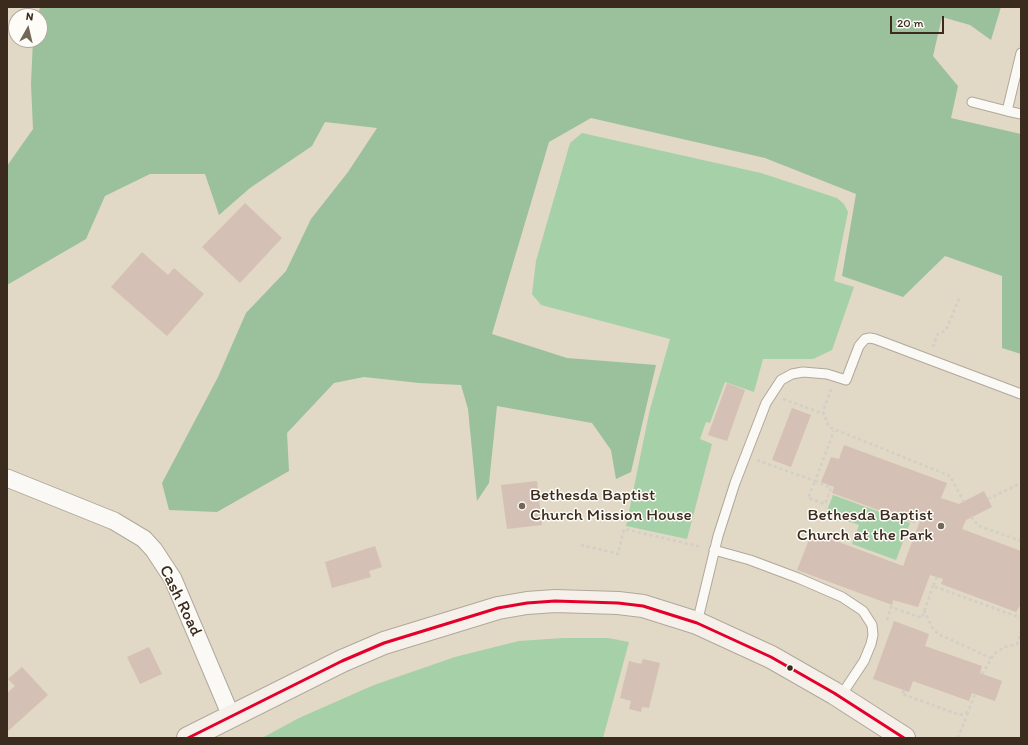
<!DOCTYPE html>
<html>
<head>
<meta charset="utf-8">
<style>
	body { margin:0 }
	#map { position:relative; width:1028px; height:745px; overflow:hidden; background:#e1d8c5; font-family:Itim,sans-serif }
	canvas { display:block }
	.frame { position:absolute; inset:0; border:8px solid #3b2a1e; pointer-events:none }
	.north { position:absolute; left:8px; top:8px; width:40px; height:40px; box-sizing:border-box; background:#fdfcf7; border:1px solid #afa8a0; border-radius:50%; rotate:8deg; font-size:11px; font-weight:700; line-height:16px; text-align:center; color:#3b2a1e }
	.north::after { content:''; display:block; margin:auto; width:14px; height:18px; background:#756758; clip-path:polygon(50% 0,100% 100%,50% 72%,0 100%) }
	.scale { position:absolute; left:890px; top:16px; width:54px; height:18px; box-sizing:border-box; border:2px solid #3b2a1e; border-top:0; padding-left:5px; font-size:12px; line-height:14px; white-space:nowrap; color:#3b2a1e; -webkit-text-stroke:3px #fdfcf7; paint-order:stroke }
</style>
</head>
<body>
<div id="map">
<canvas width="1028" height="745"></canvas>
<div class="frame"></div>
<div class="north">N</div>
<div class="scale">20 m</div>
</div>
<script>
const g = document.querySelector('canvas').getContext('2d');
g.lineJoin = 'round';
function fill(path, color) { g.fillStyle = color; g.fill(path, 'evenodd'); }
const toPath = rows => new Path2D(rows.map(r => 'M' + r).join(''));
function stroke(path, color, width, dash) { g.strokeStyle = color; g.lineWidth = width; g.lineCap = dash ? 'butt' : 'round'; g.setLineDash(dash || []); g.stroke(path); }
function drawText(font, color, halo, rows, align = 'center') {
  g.font = font + ' Itim,sans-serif'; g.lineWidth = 3; g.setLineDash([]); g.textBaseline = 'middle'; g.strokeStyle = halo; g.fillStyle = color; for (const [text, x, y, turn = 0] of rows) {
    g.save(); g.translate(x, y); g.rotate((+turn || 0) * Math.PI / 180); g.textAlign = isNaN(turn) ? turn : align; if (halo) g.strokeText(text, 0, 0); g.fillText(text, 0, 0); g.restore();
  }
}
const green = toPath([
	[582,133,761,173,837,198,844,204,848,212,834,281,854,287,832,350,813,359,763,359,754,392,725,382,710,423,706,422,700,439,712,444,687,539,626,526,650,409,670,339,541,305,532,294,536,261,570,143],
	[833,495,910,523,896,560,852,544,859,525,826,513],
	[563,638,608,638,629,642,603,738,262,738,299,718,374,685,455,657,519,641]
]);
const forest = toPath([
	[40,7,1001,7,991,40,970,25,942,17,933,56,958,86,951,118,1021,134,1021,354,1002,348,1002,276,945,256,903,297,842,276,856,194,765,158,591,118,549,142,492,334,567,358,656,365,631,472,616,479,611,450,592,423,497,406,489,483,477,501,468,409,461,385,419,383,364,377,334,383,287,433,289,471,217,512,169,510,162,483,218,377,246,313,286,271,311,219,348,172,377,128,325,122,312,146,250,188,219,215,205,174,150,174,105,196,86,239,7,285,7,166,33,129,31,84,33,40,40,40,40,16,38,16]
]);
const building = toPath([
	[245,203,282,238,240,283,202,247],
	[142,252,168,275,174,268,204,294,167,336,111,287],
	[727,383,745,390,727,441,708,435],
	[792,408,811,415,791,467,772,460],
	[844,445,947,483,941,498,959,504,984,491,992,507,966,520,962,529,1021,551,1021,604,1016,612,941,584,943,579,930,575,918,607,893,600,892,605,797,570,812,532,903,566,920,521,916,519,914,523,832,493,834,487,821,482,831,457,839,459],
	[537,481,542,525,507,529,501,485],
	[375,546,382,567,369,571,371,577,332,588,325,562],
	[894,621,929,634,925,646,982,666,980,673,1002,681,995,701,972,693,969,701,913,681,909,692,873,679],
	[149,647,162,674,140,684,127,657],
	[643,659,660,663,649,708,642,707,641,712,629,709,631,701,620,698,629,661,641,664],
	[22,667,48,695,7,732,7,693,15,686,8,679]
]);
const path = toPath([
	[933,347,937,335,946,330,960,296],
	[831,389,823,412,829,427,950,476,964,502],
	[783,399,824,414],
	[757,460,815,481,834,431],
	[815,481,831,488,825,504,808,498,815,481],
	[988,499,1021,483],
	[971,517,979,526,1021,541],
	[581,545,618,554,624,529,702,547],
	[937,577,933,586,1021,618],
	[924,610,933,629,938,634,991,658],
	[887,620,891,607,922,618,933,586],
	[982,674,994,654,1005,647,1017,644,1021,632],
	[904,690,902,694,960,715,968,712,975,694],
	[958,738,968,712]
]);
const lane = toPath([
	[1021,53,1007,111,1021,114],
	[972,102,1007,111],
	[714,550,750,560,798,578,842,597,863,611,872,625,873,635,871,644,864,661,840,697],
	[697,623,718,536,735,483,766,403,781,380,792,374,803,372,827,374,846,380,859,346,865,339,870,338,875,339,1021,394]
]);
const street = toPath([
	[7,478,114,521,144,539,154,550,173,579,231,716]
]);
const secondary = toPath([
	[188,738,342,661,384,643,498,608,527,603,555,601,618,603,643,606,697,623,771,657,834,693,904,738]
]);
const bus1 = toPath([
	[188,738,342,661,384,643,498,608,527,603,555,601,618,603,643,606,697,623,771,657,834,693,904,738]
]);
const markers = [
	[522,506,4,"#756758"],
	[941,526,4,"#756758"],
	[790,668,3.5,"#3b2a1e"]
];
const poiNames = [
	["Bethesda Baptist",530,496],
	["Church Mission House",530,516],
	["Bethesda Baptist",933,516,"right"],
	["Church at the Park",933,536,"right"]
];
const streetNames = [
	["Cash Road",180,601,64]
];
fill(green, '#a6d0a7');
fill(forest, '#9ac19b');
fill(building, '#d4c0b4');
stroke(lane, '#b0a89b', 11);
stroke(street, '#b0a89b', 19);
stroke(secondary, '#b0a89b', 24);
stroke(path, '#d2cec8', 2.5, [3, 3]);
stroke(lane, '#faf9f6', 9);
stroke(street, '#faf9f6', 17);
stroke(secondary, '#f5f0e9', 22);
stroke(bus1, '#e4002b', 3);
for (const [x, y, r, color] of markers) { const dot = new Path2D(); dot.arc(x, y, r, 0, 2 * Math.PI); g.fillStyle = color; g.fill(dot); stroke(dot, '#fdfcf7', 1.5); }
drawText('17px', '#3b2a1e', '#fdfcf7', poiNames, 'left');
drawText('17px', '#3b2a1e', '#fdfcf7', streetNames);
</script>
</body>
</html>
